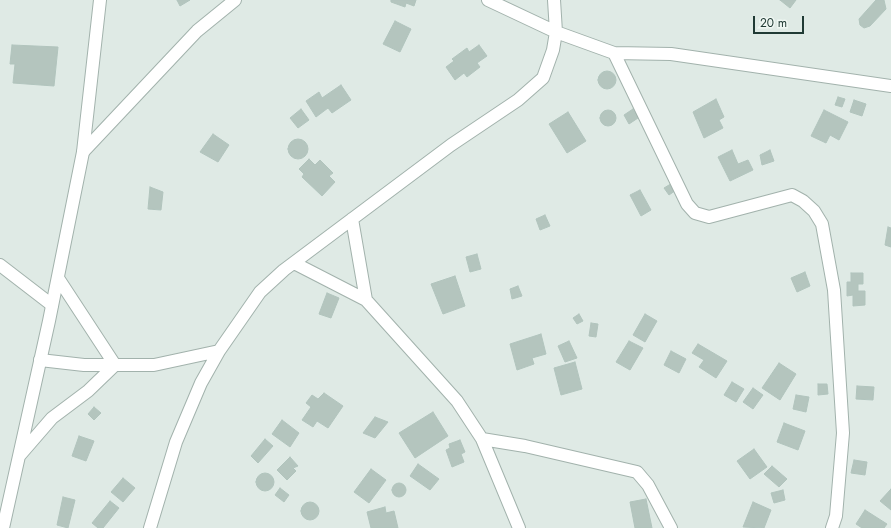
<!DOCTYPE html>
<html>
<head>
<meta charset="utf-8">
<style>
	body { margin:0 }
	#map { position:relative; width:891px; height:528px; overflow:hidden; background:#dfeae5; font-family:Jost,sans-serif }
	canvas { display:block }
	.scale { position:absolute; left:753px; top:16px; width:51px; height:18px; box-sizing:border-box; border:2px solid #203a34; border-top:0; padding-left:5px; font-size:12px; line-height:14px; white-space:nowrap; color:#203a34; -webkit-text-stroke:3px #eff7f3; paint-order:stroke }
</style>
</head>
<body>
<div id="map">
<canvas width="891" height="528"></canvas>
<div class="scale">20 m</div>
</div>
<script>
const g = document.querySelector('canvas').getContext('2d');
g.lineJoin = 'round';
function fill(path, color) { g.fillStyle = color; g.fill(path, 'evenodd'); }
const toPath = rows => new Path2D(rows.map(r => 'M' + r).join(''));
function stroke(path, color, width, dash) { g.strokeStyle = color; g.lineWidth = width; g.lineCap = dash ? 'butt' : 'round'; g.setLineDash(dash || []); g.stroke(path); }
const building = toPath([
	[177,0,190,0,180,6,177,0],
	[391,0,416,0,414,6,406,3,405,7,391,2,391,0],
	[780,0,796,0,790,8,780,0],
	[876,0,884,0,886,9,870,26,864,28,860,25,859,19,876,0],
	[395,21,411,29,400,52,383,44,395,21],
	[12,45,58,47,54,86,13,83,15,64,10,64,12,45],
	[479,45,487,56,477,63,480,67,467,77,464,73,455,80,446,67,454,61,452,59,467,48,469,52,479,45],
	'598 80a9 9 0 1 1 18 0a9 9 0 1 1-18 0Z',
	[341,85,351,100,332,113,328,108,316,117,306,101,319,92,322,98,341,85],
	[838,97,845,99,842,107,835,105,838,97],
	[716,99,724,117,719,120,723,128,704,138,693,112,716,99],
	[854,100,866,104,862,116,850,112,854,100],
	[301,109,309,120,298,128,290,118,301,109],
	[633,109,638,118,629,124,624,115,633,109],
	'600 118a8 8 0 1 1 16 0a8 8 0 1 1-16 0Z',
	[824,110,848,122,839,140,830,135,826,143,811,136,824,110],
	[568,112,586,141,567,153,549,124,568,112],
	[213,134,229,145,218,162,200,152,213,134],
	'288 149a10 10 0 1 1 20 0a10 10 0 1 1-20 0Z',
	[732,150,738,164,748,160,753,170,730,181,718,157,732,150],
	[770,150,774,161,762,165,760,155,770,150],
	[309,159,315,165,320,160,333,173,329,176,335,182,322,196,302,177,304,174,299,169,309,159],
	[674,182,679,188,669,195,664,188,674,182],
	[150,187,163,192,161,210,148,209,150,187],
	[640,190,651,210,641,216,630,195,640,190],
	[545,215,550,226,540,230,536,219,545,215],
	[888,227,891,228,891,247,885,245,888,227],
	[477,254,481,269,470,272,466,257,477,254],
	[805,272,810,286,797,292,791,278,805,272],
	[851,273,863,273,863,284,858,284,858,291,865,291,865,305,853,306,853,295,847,296,847,282,851,282,851,273],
	[455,276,465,306,443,314,431,284,455,276],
	[518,286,522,296,512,299,510,289,518,286],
	[327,293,339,298,331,318,319,314,327,293],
	[579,314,583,321,577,324,573,318,579,314],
	[645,314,657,321,645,342,633,335,645,314],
	[591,323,598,324,596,337,589,336,591,323],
	[541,334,546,354,532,358,534,364,517,370,510,344,541,334],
	[569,341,577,358,565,362,558,346,569,341],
	[629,341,643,348,630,370,616,362,629,341],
	[698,344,727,361,716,378,699,367,704,360,692,353,698,344],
	[671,351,686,359,679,373,664,365,671,351],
	[575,362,582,389,561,395,554,368,575,362],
	[779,363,796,374,780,400,762,388,779,363],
	[732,382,744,389,736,402,724,395,732,382],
	[818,384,827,384,828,394,818,395,818,384],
	[857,386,874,387,873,400,856,399,857,386],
	[753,388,763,395,753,409,743,402,753,388],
	[324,393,343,406,328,428,317,421,313,427,302,420,311,407,306,403,312,395,318,399,324,393],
	[796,395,809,397,806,412,793,409,796,395],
	[94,407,101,413,94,420,88,414,94,407],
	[433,412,448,436,415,458,399,433,433,412],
	[375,417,388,422,375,438,363,433,375,417],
	[282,420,299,433,290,447,272,434,282,420],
	[784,423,805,431,798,450,777,442,784,423],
	[79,436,94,441,86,461,72,456,79,436],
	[265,439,273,446,258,463,251,456,265,439],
	[460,440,465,452,461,454,464,462,452,467,446,450,450,448,449,444,460,440],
	[754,449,767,467,750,479,737,461,754,449],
	[290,457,298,466,293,468,296,471,287,480,277,470,290,457],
	[854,460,867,462,865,475,851,473,854,460],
	[418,464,439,479,430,490,410,476,418,464],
	[772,466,787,479,779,487,764,474,772,466],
	[371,469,386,480,369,503,354,492,371,469],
	'256 482a9 9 0 1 1 18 0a9 9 0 1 1-18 0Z',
	[123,478,135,488,123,502,111,492,123,478],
	'392 490a7 7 0 1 1 14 0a7 7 0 1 1-14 0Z',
	[280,488,289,495,284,502,275,495,280,488],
	[891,489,891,510,880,501,891,489],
	[783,490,785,500,774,503,771,493,783,490],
	[63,497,75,500,68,528,57,525,63,497],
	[646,499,652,528,635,528,630,502,646,499],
	[110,501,119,508,103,528,98,528,92,523,110,501],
	[753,502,771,510,764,528,743,527,753,502],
	'301 511a9 9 0 1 1 18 0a9 9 0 1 1-18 0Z',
	[385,507,386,513,394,511,398,528,371,528,367,512,385,507],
	[865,510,887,524,884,528,862,528,856,524,865,510]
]);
const minor = toPath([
	[488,0,556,32,614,53,671,54,891,86],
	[614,53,687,204,695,213,709,217,792,195,803,201,814,211,822,224,834,290,843,433,836,516,832,528],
	[83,152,197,31,235,0],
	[352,219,366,300],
	[294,263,366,300,457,401,482,439,519,528],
	[0,265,52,305],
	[40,360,84,365,154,365,219,351,260,292,284,270,451,145,518,100,543,78,553,50,556,32,554,0],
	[482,439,525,446,637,472,648,485,671,528],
	[150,528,176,442,201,383,219,351]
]);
const tertiary = toPath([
	[20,455,52,418,88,391,115,365,58,278],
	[3,528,49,321,83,152,100,0]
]);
fill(building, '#b4c5be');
stroke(building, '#b1c4bd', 1);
stroke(minor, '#a2b2ac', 14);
stroke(tertiary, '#a2b2ac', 14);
stroke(minor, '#fff', 12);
stroke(tertiary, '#fff', 12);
</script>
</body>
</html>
